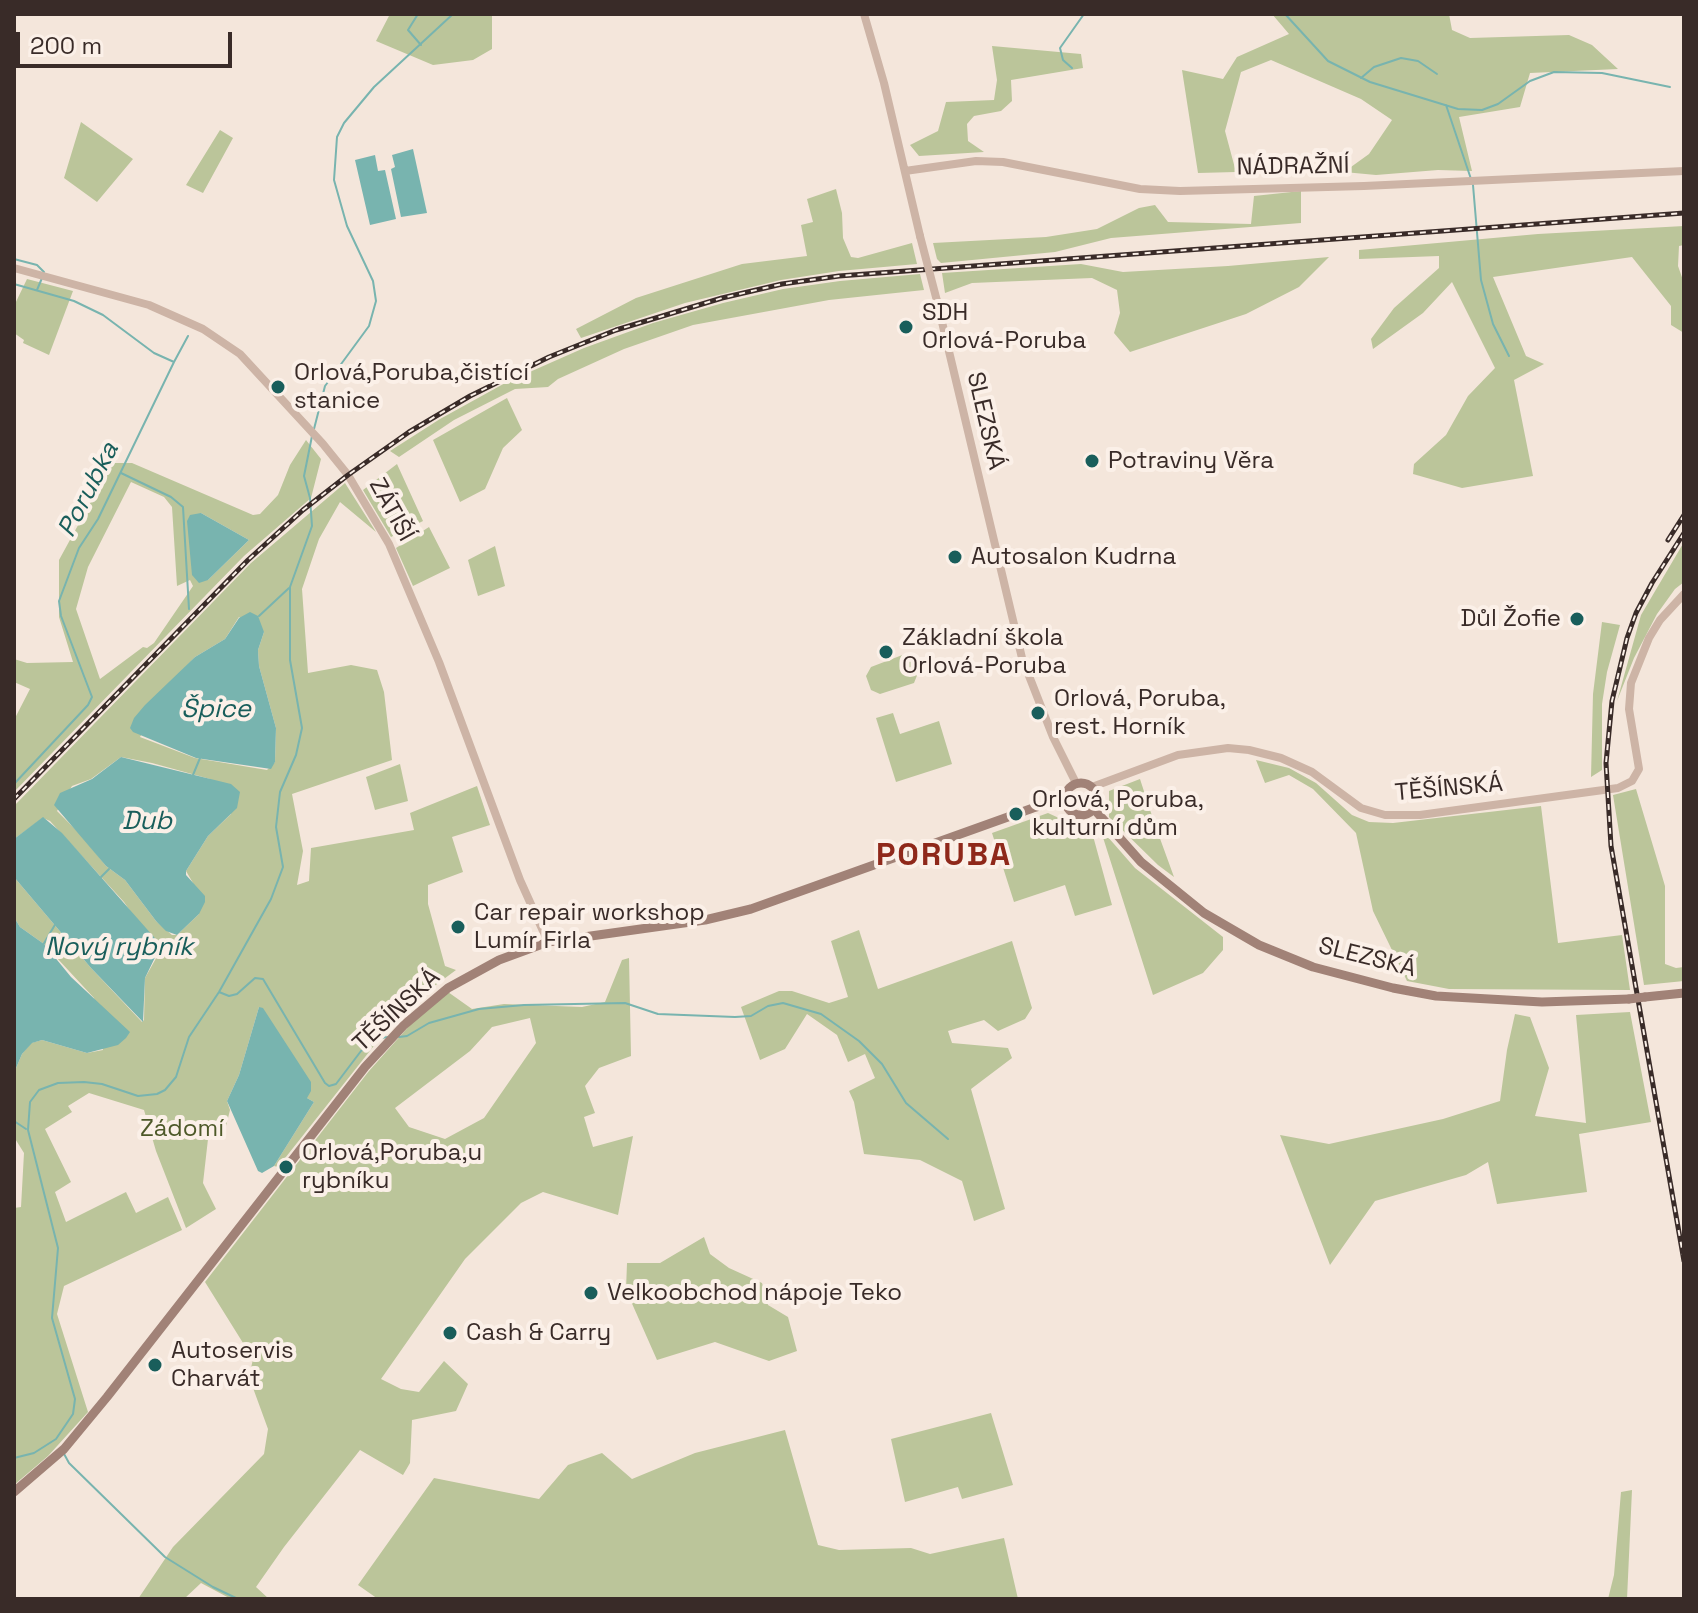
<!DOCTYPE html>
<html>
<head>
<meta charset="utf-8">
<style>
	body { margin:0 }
	#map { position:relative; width:1698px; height:1613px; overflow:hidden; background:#f4e6db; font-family:"Space Grotesk",sans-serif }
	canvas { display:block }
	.frame { position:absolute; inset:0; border:16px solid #392b28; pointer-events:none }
	.scale { position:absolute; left:16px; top:32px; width:216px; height:36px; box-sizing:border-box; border:4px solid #392b28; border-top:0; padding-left:10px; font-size:24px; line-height:28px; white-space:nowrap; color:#392b28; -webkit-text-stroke:6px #fbf0e8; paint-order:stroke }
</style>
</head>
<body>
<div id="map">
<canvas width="1698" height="1613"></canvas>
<div class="frame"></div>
<div class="scale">200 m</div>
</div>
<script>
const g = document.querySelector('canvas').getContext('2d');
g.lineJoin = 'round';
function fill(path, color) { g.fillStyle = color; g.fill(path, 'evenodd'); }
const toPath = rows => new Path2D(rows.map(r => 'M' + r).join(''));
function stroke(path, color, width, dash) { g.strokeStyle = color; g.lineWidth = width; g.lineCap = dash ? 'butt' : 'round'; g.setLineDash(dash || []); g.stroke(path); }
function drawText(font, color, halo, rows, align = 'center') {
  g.font = font + ' "Space Grotesk",sans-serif'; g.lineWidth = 8; g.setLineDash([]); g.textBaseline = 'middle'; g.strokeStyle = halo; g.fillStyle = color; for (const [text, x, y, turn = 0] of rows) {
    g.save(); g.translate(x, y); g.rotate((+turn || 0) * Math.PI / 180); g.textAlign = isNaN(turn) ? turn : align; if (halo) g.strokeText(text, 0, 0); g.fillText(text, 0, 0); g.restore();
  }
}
const green = toPath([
	[390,14,492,14,492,49,473,60,433,65,376,41],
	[1272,14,1449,14,1452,30,1470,38,1569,35,1592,45,1618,69,1530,73,1520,107,1459,117,1472,171,1438,170,1376,175,1344,172,1369,154,1392,120,1361,99,1271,60,1241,72,1225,131,1236,172,1198,173,1182,70,1223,79,1237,57,1289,34],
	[992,46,1081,54,1083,68,1011,80,1012,101,1001,111,974,116,967,124,968,141,984,152,919,156,910,145,938,131,946,102,994,100,997,80],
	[81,122,133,159,97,202,64,178],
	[220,130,233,138,203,193,186,185],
	[836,189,842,213,843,238,851,257,858,258,912,243,917,264,839,271,781,280,685,303,581,338,576,329,636,298,742,264,807,256,801,225,813,222,807,199],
	[1301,191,1301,223,1111,238,1055,252,941,263,937,259,933,243,1046,237,1097,229,1139,208,1155,205,1168,222,1251,224,1254,196],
	[1684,226,1684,245,1679,246,1678,266,1684,283,1684,333,1671,325,1671,306,1632,257,1493,277,1526,356,1544,364,1514,380,1533,476,1462,488,1413,474,1414,464,1446,435,1468,396,1495,368,1452,282,1423,313,1373,349,1371,339,1394,308,1439,268,1439,256,1359,259,1359,250,1538,234],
	[1329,257,1299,287,1246,314,1130,352,1114,333,1120,313,1117,290,1092,278,972,283,945,293,942,273,1081,264,1123,272,1228,266],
	[920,274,924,290,829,300,693,325,624,349,558,379,548,387,515,389,454,420,399,457,390,451,440,419,507,382,584,348,653,323,723,303,783,289,840,281],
	[27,279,73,291,49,355,23,343,24,340,14,333,14,306],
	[507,398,522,430,503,448,485,489,460,502,433,440],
	[306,440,321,459,311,498,244,556,14,792,14,720,30,689,14,682,14,659,27,663,73,662,59,617,59,560,112,463,132,463,253,515,260,514,278,495,290,465],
	[131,482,164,497,172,507,177,586,190,580,193,586,154,643,147,648,143,647,100,679,76,609,88,567],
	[201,513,249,540,208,580],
	[397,464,423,521,391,537,363,490],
	[345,483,376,532,340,502,319,539,302,589,308,673,351,665,377,670,384,692,392,760,292,794,303,851,297,885,309,881,311,848,414,830,410,813,477,786,490,825,452,837,463,872,428,885,428,904,445,966,456,970,417,999,388,1028,278,1167,274,1166,314,1102,307,1098,259,1007,239,1075,227,1101,230,1110,225,1130,208,1139,203,1183,216,1209,186,1228,156,1151,144,1110,89,1093,68,1106,72,1112,45,1129,71,1182,55,1192,66,1222,126,1192,136,1213,168,1197,182,1230,64,1286,57,1314,88,1412,48,1456,14,1485,14,1208,21,1207,24,1153,14,1137,14,1073,22,1054,31,1043,42,1040,87,1053,103,1050,94,998,44,944,20,927,14,917,14,877,91,968,142,1022,144,1020,145,978,159,953,124,902,50,821,43,818,14,839,14,806,251,563],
	[239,617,264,632,258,650,259,666,276,728,275,762,267,770,195,758,140,737,180,673,195,657,225,639],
	[121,757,152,763,210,779,231,814,208,836,186,871,193,883,199,914,177,935,172,935,156,921,125,880,106,866,82,836,57,811,72,786,91,779],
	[429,527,450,568,413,586,396,548],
	[1684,542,1684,582,1675,589,1657,614,1634,658,1617,701,1641,615],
	[495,546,505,586,478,596,468,560],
	[1602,622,1620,625,1607,672,1602,704,1602,770,1591,777,1593,694],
	[905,654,915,659,920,668,914,683,880,694,871,690,866,676,871,667],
	[893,713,900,734,939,721,952,764,896,782,876,718],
	[1256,760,1289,768,1316,783,1352,815,1369,822,1393,823,1541,806,1558,943,1622,935,1630,990,1449,989,1407,981,1373,911,1356,833,1313,789,1289,775,1265,783],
	[400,764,408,801,375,810,366,777],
	[1140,779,1154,822,1174,877,1158,865,1109,817,1109,791],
	[1636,789,1665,886,1665,964,1676,968,1684,967,1684,981,1644,985,1613,795],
	[1048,813,1072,824,1090,825,1112,905,1075,916,1065,885,1014,902,992,833],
	[1100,828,1135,868,1223,937,1223,950,1203,973,1153,995],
	[859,930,878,989,1012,941,1032,1008,1025,1019,998,1031,984,1020,948,1031,952,1043,1008,1048,1012,1058,971,1089,1005,1209,974,1221,962,1181,920,1160,864,1154,854,1102,849,1091,875,1078,865,1054,848,1062,837,1035,807,1014,785,1049,760,1060,741,1007,779,991,792,991,829,1003,848,997,831,941],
	[629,958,631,1056,599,1068,585,1086,595,1113,584,1117,593,1147,633,1136,618,1215,543,1192,521,1203,465,1259,381,1379,401,1389,419,1392,444,1361,468,1384,456,1411,412,1420,410,1463,403,1475,360,1450,284,1547,256,1587,269,1599,231,1599,201,1583,184,1599,138,1599,173,1547,264,1454,268,1429,249,1377,253,1359,205,1282,369,1071,411,1024,448,992,472,1009,504,1004,582,1007,605,1002,622,960],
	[530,1018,536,1043,484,1118,445,1139,409,1127,395,1108,470,1051,492,1027],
	[1630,1012,1651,1122,1579,1134,1587,1192,1497,1204,1488,1162,1466,1175,1375,1201,1330,1265,1280,1135,1329,1144,1443,1119,1500,1101,1507,1050,1515,1014,1530,1017,1549,1068,1535,1116,1586,1123,1576,1015],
	[704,1237,710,1254,729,1268,762,1283,768,1305,788,1317,797,1351,769,1361,715,1342,657,1360,626,1290,627,1263,660,1263],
	[991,1413,1013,1485,962,1499,958,1487,905,1502,891,1439],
	[785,1430,818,1545,839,1550,911,1548,930,1554,1004,1538,1018,1599,378,1599,358,1585,434,1478,539,1499,568,1465,602,1453,632,1479,695,1453],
	[1632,1490,1627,1599,1608,1599,1614,1575,1621,1492]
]);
const water = toPath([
	[413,149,427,213,401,217,391,169,395,167,392,155],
	[375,155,378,171,385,170,396,219,370,225,355,160],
	[201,513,249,540,208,580,199,583,192,575,187,521,190,515],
	[250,612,258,616,264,632,258,650,259,666,276,728,275,762,271,769,196,758,133,732,130,728,134,718,145,705,195,657,225,639,239,618],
	[121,757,231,784,240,792,237,808,208,836,186,871,186,875,205,896,205,902,199,914,177,935,166,931,156,921,125,880,106,866,54,805,60,793,92,779],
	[43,817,62,833,161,945,145,978,143,1022,91,968,14,877,14,839],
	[14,917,20,927,44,944,71,977,130,1032,126,1038,118,1045,87,1053,42,1040,32,1043,22,1054,14,1073],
	[259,1007,263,1008,311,1082,311,1091,307,1098,314,1102,274,1166,262,1173,258,1171,227,1101,239,1075]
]);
const stream = toPath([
	[418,14,408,30,421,45],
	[1285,14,1328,61,1370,82,1458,109,1482,110,1498,104,1530,81,1554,72,1602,73,1670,87],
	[1072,68,1063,60,1060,48,1084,14],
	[1361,78,1374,67,1401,58,1418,61,1437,74],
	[1446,105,1471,179],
	[1473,185,1481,280,1493,324,1509,356],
	[14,259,37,265,44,272],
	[14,284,74,301,103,315,154,353,174,362,98,519,79,548,59,601,61,616,92,697,88,705,14,784],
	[37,290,42,278],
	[174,362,188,336],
	[314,429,325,386,369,326,376,301,373,281,347,226,334,180,337,137,344,123,374,87,453,14],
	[121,473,171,497,183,507,189,609],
	[259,616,289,588],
	[193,775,200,758],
	[100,878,109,869],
	[43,945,56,923],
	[219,992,229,996,237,994,255,978,263,979,325,1083,329,1086,336,1084,361,1051,381,1038,388,1037],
	[399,1037,407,1036,429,1023,479,1009,524,1005,625,1003,658,1014,735,1017,751,1016,768,1006,783,1003,821,1014,859,1041,882,1064,906,1103,948,1139],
	[14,1121,26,1129],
	[63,1452,69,1463,165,1557,213,1587,238,1599],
	[14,1458,34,1453,56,1439,73,1414,75,1399,52,1318,58,1248,28,1130,30,1102,39,1090,58,1083,84,1082,102,1084,138,1096,157,1094,165,1090,176,1077,189,1037,219,992,271,899,283,867,276,827,280,792,296,755,302,728,290,660,290,587,312,526,310,498,304,476,312,436]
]);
const tertiary = toPath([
	[864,14,884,83,920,236],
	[905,171,976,161,1003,162,1140,189,1180,191,1364,186,1684,171],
	[14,268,149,305,203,329,240,354,323,444,348,475,389,544,439,662,520,880,548,942],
	[937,301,1022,658,1053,737,1076,783],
	[1092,787,1178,755,1228,748,1249,750,1281,758,1312,772,1361,808,1385,815,1420,815,1618,788,1632,781,1639,769,1629,709,1631,683,1649,638,1660,620,1684,594]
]);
const secondary = toPath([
	'1065 799a16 16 0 1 1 32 0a16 16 0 1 1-32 0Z',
	[1094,809,1141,862,1204,913,1259,945,1313,967,1393,988,1436,996,1542,1002,1629,999],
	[1645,997,1684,993],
	[14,1492,64,1449,107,1397,365,1067,404,1025,448,988,499,960,548,942,705,920,751,909,1033,808,1065,799]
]);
const rail = toPath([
	[1684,533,1652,583,1636,613,1627,638,1612,701,1606,763,1611,846,1684,1261],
	[1668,540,1684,515],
	[14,799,248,560,303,510,348,475,409,432,470,396,549,357,616,330,722,298,782,284,839,276,1684,213]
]);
const tertiaryBridge = toPath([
	[920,236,937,301]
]);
const secondaryBridge = toPath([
	[1629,999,1645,997]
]);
const markers = [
	[906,327,8,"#195e5b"],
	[278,387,8,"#195e5b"],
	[1092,461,8,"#195e5b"],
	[955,557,8,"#195e5b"],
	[1577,619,8,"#195e5b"],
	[886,652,8,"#195e5b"],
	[1038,713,8,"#195e5b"],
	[1016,814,8,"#195e5b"],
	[458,927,8,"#195e5b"],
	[286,1167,8,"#195e5b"],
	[591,1293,8,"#195e5b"],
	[450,1333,8,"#195e5b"],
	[155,1365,8,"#195e5b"]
];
const streetNames = [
	["NÁDRAŽNÍ",1293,167,-1],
	["SLEZSKÁ",985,421,77],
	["ZÁTIŠÍ",391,510,61],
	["TĚŠÍNSKÁ",1449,789,-5],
	["SLEZSKÁ",1367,958,14],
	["TĚŠÍNSKÁ",397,1011,-43]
];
const poiNames = [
	["SDH",922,313],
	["Orlová-Poruba",922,341],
	["Orlová,Poruba,čistící",294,373],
	["stanice",294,401],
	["Potraviny Věra",1108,461],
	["Autosalon Kudrna",971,557],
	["Důl Žofie",1561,619,"right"],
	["Základní škola",902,638],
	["Orlová-Poruba",902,666],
	["Orlová, Poruba,",1054,699],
	["rest. Horník",1054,727],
	["Orlová, Poruba,",1032,800],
	["kulturní dům",1032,828],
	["Car repair workshop",474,913],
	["Lumír Firla",474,941],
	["Orlová,Poruba,u",302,1153],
	["rybníku",302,1181],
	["Velkoobchod nápoje Teko",607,1293],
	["Cash & Carry",466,1333],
	["Autoservis",171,1351],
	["Charvát",171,1379]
];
const parkNames = [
	["Zádomí",182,1129]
];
const waterNames = [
	["Porubka",89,490,-63],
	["Špice",216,710],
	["Dub",147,822],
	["Nový rybník",119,948]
];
const districtNames = [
	["PORUBA",944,856]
];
fill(green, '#bbc59a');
fill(water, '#78b4af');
stroke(stream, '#78b4af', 2);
stroke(tertiary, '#cdb4a6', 8);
stroke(secondary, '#a18277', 9);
stroke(rail, '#392b28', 5);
stroke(rail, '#fbf0e8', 2, [6]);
stroke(tertiaryBridge, '#cdb4a6', 8);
stroke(secondaryBridge, '#a18277', 9);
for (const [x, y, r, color] of markers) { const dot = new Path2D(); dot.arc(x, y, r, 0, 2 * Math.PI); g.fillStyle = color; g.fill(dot); stroke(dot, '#fbf0e8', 3); }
drawText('24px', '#392b28', '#fbf0e8', streetNames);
drawText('24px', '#392b28', '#fbf0e8', poiNames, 'left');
drawText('24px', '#4d5929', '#fbf0e8', parkNames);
drawText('italic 26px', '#195e5b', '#fbf0e8', waterNames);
g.letterSpacing = '2px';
drawText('bold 32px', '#8f281a', '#fbf0e8', districtNames);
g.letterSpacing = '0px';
</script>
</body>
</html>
